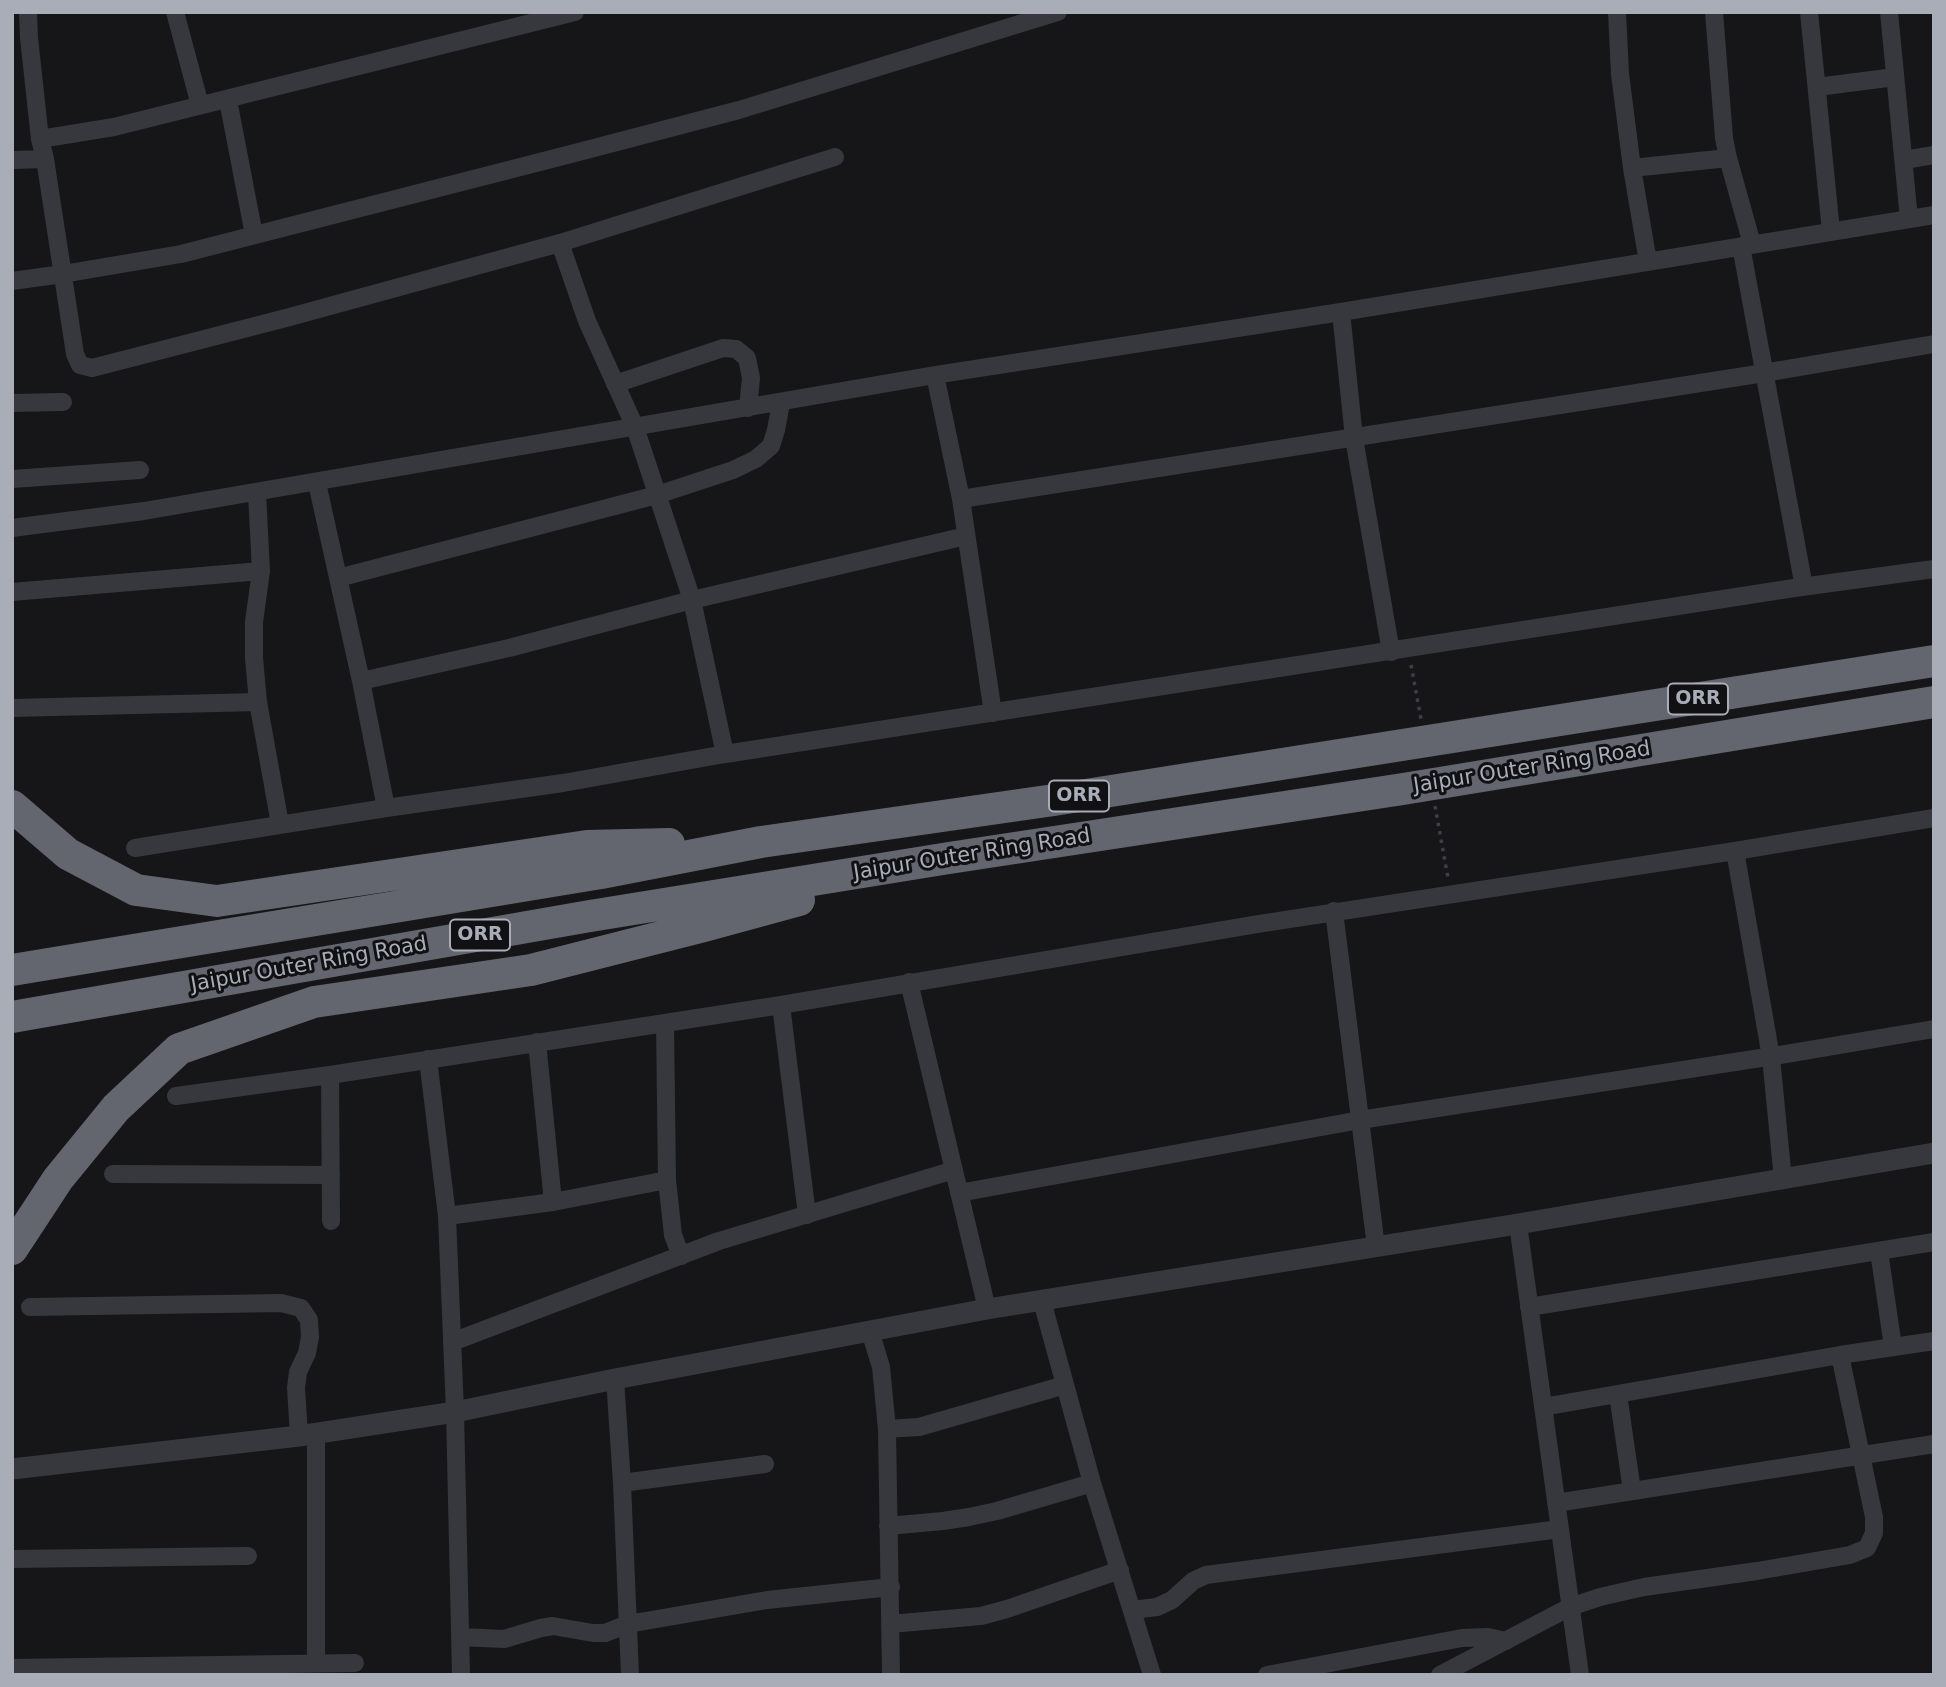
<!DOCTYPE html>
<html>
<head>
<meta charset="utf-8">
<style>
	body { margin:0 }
	#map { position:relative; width:1946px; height:1687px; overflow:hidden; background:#161618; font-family:"DejaVu Sans",sans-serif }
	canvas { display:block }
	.frame { position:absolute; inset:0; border:14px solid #a8adb8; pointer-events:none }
</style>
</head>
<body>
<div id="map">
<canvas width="1946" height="1687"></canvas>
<div class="frame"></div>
</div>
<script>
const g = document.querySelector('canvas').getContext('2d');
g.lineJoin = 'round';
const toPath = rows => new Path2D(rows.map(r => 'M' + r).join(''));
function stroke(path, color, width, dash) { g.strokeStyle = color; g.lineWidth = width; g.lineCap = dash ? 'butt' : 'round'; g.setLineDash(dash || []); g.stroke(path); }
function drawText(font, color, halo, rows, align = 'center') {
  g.font = font + ' "DejaVu Sans",sans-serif'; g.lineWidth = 6; g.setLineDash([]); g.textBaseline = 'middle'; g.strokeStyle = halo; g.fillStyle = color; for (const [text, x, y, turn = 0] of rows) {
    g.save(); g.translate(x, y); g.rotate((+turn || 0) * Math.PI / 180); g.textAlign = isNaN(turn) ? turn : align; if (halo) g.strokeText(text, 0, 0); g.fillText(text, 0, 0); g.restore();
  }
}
const path = toPath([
	[1411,665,1421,719],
	[1435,806,1448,878]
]);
const minor = toPath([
	[28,12,29,38,40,139,45,159,75,354,80,365,92,368,286,318,560,243,835,157],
	[175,12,200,105],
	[1617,12,1620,74,1632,168,1648,262],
	[1714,12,1724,138,1728,158,1752,244],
	[1809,12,1831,231],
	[1889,12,1909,219],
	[1817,87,1895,77],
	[228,100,254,235],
	[40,139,114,127,575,12],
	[12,160,45,159],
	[1904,160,1934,155],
	[1632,168,1728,158],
	[560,243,587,321,635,427,692,600,725,754],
	[1741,246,1804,587],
	[12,281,63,274,181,254,571,154,739,110,1058,12],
	[1341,312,1354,438,1391,652],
	[935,375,961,499,1764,373,1934,344],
	[615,384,723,348,736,349,747,358,751,378,748,408],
	[12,403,63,402],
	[12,479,140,470],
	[317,483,361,681,509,648,692,600,966,536],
	[961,499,993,713],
	[12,528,144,511,935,375,1341,312,1934,215],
	[261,571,254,622,254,658,258,702,280,824],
	[338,578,657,495,733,470,756,459,771,446,776,430,781,403],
	[12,592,261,571,257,493],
	[361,681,386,808],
	[12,708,258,702],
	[135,848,386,808,563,783,725,754,1794,588,1934,569],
	[1735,851,1771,1057,1783,1180],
	[1334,911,1376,1247],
	[909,982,987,1309],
	[781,1005,807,1215],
	[665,1023,667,1180,673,1235,681,1256],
	[537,1042,553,1202],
	[428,1059,447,1216,455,1412,461,1675],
	[330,1075,331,1221],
	[176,1096,330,1075,781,1005,1258,924,1735,851,1934,818],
	[113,1174,331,1175],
	[959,1193,1360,1120,1780,1055,1934,1029],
	[447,1216,553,1202,667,1180],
	[1518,1224,1580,1675],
	[1879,1251,1893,1347],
	[1042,1301,1092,1483,1152,1675],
	[30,1307,281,1303,301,1308,309,1320,310,1337,307,1353,298,1372,296,1388,299,1436],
	[1529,1307,1934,1242],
	[870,1331,881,1367,887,1429,891,1675],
	[452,1342,719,1241,954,1170],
	[615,1379,622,1483,630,1675],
	[1618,1394,1632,1491],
	[1543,1407,1840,1355,1934,1341],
	[887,1429,919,1427,1065,1385],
	[316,1433,316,1663],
	[622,1483,765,1464],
	[1556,1503,1934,1444],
	[888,1526,943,1521,969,1517,997,1511,1092,1483],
	[12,1559,248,1556],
	[1132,1610,1157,1607,1172,1600,1193,1581,1206,1575,1560,1529],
	[890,1624,981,1616,1007,1609,1120,1570],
	[460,1637,504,1639,541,1628,553,1626,593,1633,605,1633,628,1624,767,1600,891,1587],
	[12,1668,355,1663],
	[1267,1675,1462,1638,1488,1637,1506,1641],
	[1440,1675,1570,1607,1600,1597,1644,1587,1757,1571,1850,1555,1867,1548,1874,1533,1874,1517,1840,1355]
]);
const tertiary = toPath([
	[12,1469,299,1436,455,1412,615,1379,987,1309,1518,1224,1934,1153]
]);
const motorway = toPath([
	[12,806,68,854,136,890,217,901,587,846,669,844],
	[12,970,601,873,761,842,1054,800,1934,661],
	[12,1017,590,916,949,858,1403,789,1934,702],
	[12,1249,58,1179,116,1108,179,1049,314,1002,531,970,704,926,799,900]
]);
const shields = [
	[1698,699,60],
	[1079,796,60],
	[480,935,60]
];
const shieldNames = [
	["ORR",1698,699],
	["ORR",1079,796],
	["ORR",480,935]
];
const streetNames = [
	["Jaipur Outer Ring Road",1532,768,-9],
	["Jaipur Outer Ring Road",972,855,-9],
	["Jaipur Outer Ring Road",309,965,-10]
];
stroke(path, '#3d3f44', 3.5, [3.5, 5]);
stroke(minor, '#37383d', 18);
stroke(tertiary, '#37383d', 21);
stroke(motorway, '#63666e', 32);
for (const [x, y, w] of shields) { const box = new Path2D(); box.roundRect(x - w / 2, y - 15.5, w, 31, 5); g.fillStyle = '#111113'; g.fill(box); stroke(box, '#a8adb8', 2); }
drawText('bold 19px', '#a8adb8', null, shieldNames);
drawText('21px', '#a8adb8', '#111113', streetNames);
</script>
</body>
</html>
